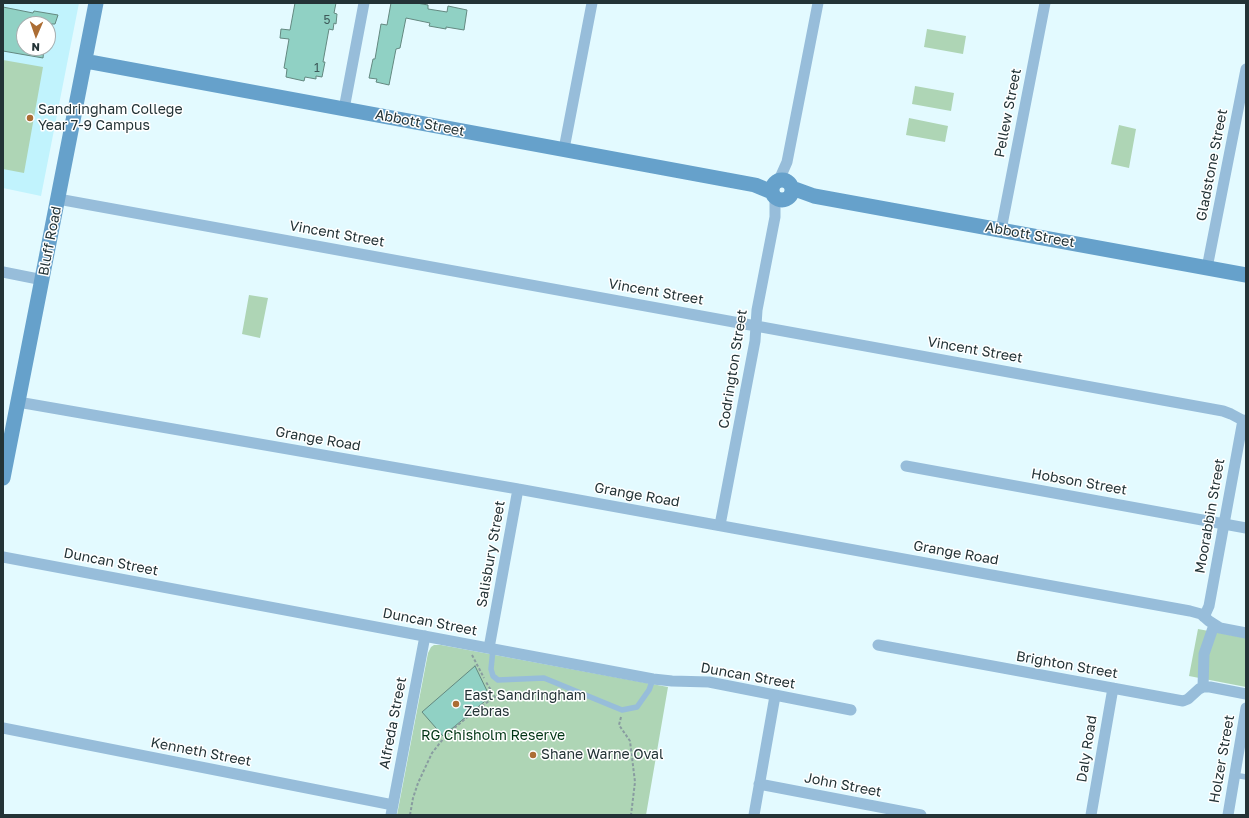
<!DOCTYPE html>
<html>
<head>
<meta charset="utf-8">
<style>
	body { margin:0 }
	#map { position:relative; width:1249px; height:818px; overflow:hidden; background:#e3faff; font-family:"Golos Text",sans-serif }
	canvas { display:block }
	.frame { position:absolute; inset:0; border:4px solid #233336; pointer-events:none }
	.north { position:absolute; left:16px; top:16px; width:40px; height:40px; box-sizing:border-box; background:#fff; border:1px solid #a7adaf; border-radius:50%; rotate:182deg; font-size:11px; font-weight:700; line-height:16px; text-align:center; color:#233336 }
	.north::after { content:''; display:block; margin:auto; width:14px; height:18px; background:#ac6d34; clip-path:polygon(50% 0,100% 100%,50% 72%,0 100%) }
</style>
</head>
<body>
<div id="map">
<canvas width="1249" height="818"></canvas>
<div class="frame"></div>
<div class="north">N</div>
</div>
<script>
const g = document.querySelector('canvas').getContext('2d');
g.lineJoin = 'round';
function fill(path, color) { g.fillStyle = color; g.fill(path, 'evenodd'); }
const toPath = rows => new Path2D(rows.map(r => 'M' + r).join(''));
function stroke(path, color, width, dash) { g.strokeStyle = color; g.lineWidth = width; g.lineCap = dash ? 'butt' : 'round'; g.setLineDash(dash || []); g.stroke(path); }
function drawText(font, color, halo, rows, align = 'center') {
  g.font = font + ' "Golos Text",sans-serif'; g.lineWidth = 3; g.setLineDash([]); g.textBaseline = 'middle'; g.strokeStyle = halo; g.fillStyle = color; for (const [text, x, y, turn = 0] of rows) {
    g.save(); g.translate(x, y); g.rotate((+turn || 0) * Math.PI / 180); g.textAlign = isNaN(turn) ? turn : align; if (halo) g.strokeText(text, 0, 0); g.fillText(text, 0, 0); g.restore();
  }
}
const built = toPath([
	[3,3,79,3,41,196,3,188],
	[24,24,48,24,48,48,24,48]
]);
const green = toPath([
	[927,29,966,36,963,54,924,47],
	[3,60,43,67,24,173,3,169],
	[915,86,954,93,951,111,912,104],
	[909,118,948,126,945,142,906,135],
	[1119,125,1136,129,1129,168,1111,164],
	[249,295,268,298,260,338,242,334],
	[1198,629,1246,638,1246,687,1189,676],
	[434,645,441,645,668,687,646,815,397,815,428,653,431,647]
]);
const building = toPath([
	[295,3,336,3,334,13,337,14,336,24,334,23,333,30,329,29,323,62,325,62,322,77,316,76,316,79,305,77,304,81,286,77,287,69,284,68,289,39,280,38,281,29,290,30,295,3],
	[391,3,417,3,428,5,428,9,447,12,448,6,467,10,464,30,446,27,446,29,429,26,430,23,406,18,400,48,396,49,389,85,376,82,377,79,369,78,373,59,375,59,381,24,387,25,391,3],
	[3,7,33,13,34,11,58,15,55,24,24,24,24,48,44,48,43,58,3,51,3,7],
	[475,666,490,697,443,736,422,712,475,666]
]);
const path = toPath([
	[472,655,484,678],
	[621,717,619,725,630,741,635,782,631,815],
	[410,815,413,798,418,783,432,753,447,734,476,710,495,697,486,682]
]);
const lane = toPath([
	[493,649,491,669,493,676,498,680,544,678,622,710,637,707,649,690,653,679],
	[1234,775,1246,777]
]);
const street = toPath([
	[344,109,364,3],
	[564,149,592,3],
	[779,180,787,162,818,3],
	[58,199,1223,411,1231,414,1246,422],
	[1001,230,1045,3],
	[1207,268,1246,69],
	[3,272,43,280],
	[18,402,518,489,1190,611,1201,614,1209,621,1220,628,1246,633],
	[906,466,1246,528],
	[720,525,755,341,757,310,775,217,775,197],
	[3,557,653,679,672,681,709,682,851,710],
	[1204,617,1209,606,1243,420],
	[878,645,1183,701,1188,699,1199,689,1203,687,1210,687,1246,694],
	[489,648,518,489],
	[1203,687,1204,654,1214,625],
	[3,728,393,805],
	[759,784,921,815],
	[391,815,425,636],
	[754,815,775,696],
	[1091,815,1113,688],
	[1228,815,1246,708]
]);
const secondary = toPath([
	[85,61,755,185,772,192],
	'772 190a10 10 0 1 1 20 0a10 10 0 1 1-20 0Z',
	[792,188,814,196,1246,275],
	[3,478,96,3]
]);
const markers = [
	[30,118,4,"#ac6d34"],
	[456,704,4,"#ac6d34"],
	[533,755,4,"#ac6d34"]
];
const numberNames = [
	["5",327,20],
	["1",317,68]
];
const poiNames = [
	["Sandringham College",38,110],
	["Year 7-9 Campus",38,126],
	["East Sandringham",464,696],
	["Zebras",464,712],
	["Shane Warne Oval",541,755]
];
const streetNames = [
	["Pellew Street",1008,113,-79],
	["Abbott Street",420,123,11],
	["Gladstone Street",1212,165,-79],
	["Vincent Street",337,234,10],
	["Abbott Street",1030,235,10],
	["Bluff Road",50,241,-79],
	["Vincent Street",656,292,10],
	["Vincent Street",975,350,10],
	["Codrington Street",733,369,-81],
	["Grange Road",318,439,10],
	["Hobson Street",1079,482,10],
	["Grange Road",637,495,10],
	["Moorabbin Street",1210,516,-80],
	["Grange Road",956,553,10],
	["Salisbury Street",491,554,-80],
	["Duncan Street",111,562,11],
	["Duncan Street",430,622,11],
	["Brighton Street",1067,665,10],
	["Duncan Street",748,676,10],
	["Alfreda Street",393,723,-79],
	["Daly Road",1087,749,-81],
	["Kenneth Street",201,752,11],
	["Holzer Street",1222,759,-80],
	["John Street",843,785,11]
];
const parkNames = [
	["RG Chisholm Reserve",493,736]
];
fill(built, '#c1f3fd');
fill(green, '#aed5b5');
fill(building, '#90d1c4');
stroke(building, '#638880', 1);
stroke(path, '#899ca0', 2, [3, 2]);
stroke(lane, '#97bdda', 5.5);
stroke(street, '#97bdda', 11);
stroke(secondary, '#66a1cb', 15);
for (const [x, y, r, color] of markers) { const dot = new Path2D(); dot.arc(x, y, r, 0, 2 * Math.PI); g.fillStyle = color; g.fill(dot); stroke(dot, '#fff', 1.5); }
drawText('12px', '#3e5a5a', null, numberNames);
drawText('14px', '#233336', '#fff', poiNames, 'left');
drawText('14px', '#233336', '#fff', streetNames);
drawText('14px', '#003514', '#fff', parkNames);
</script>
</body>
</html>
